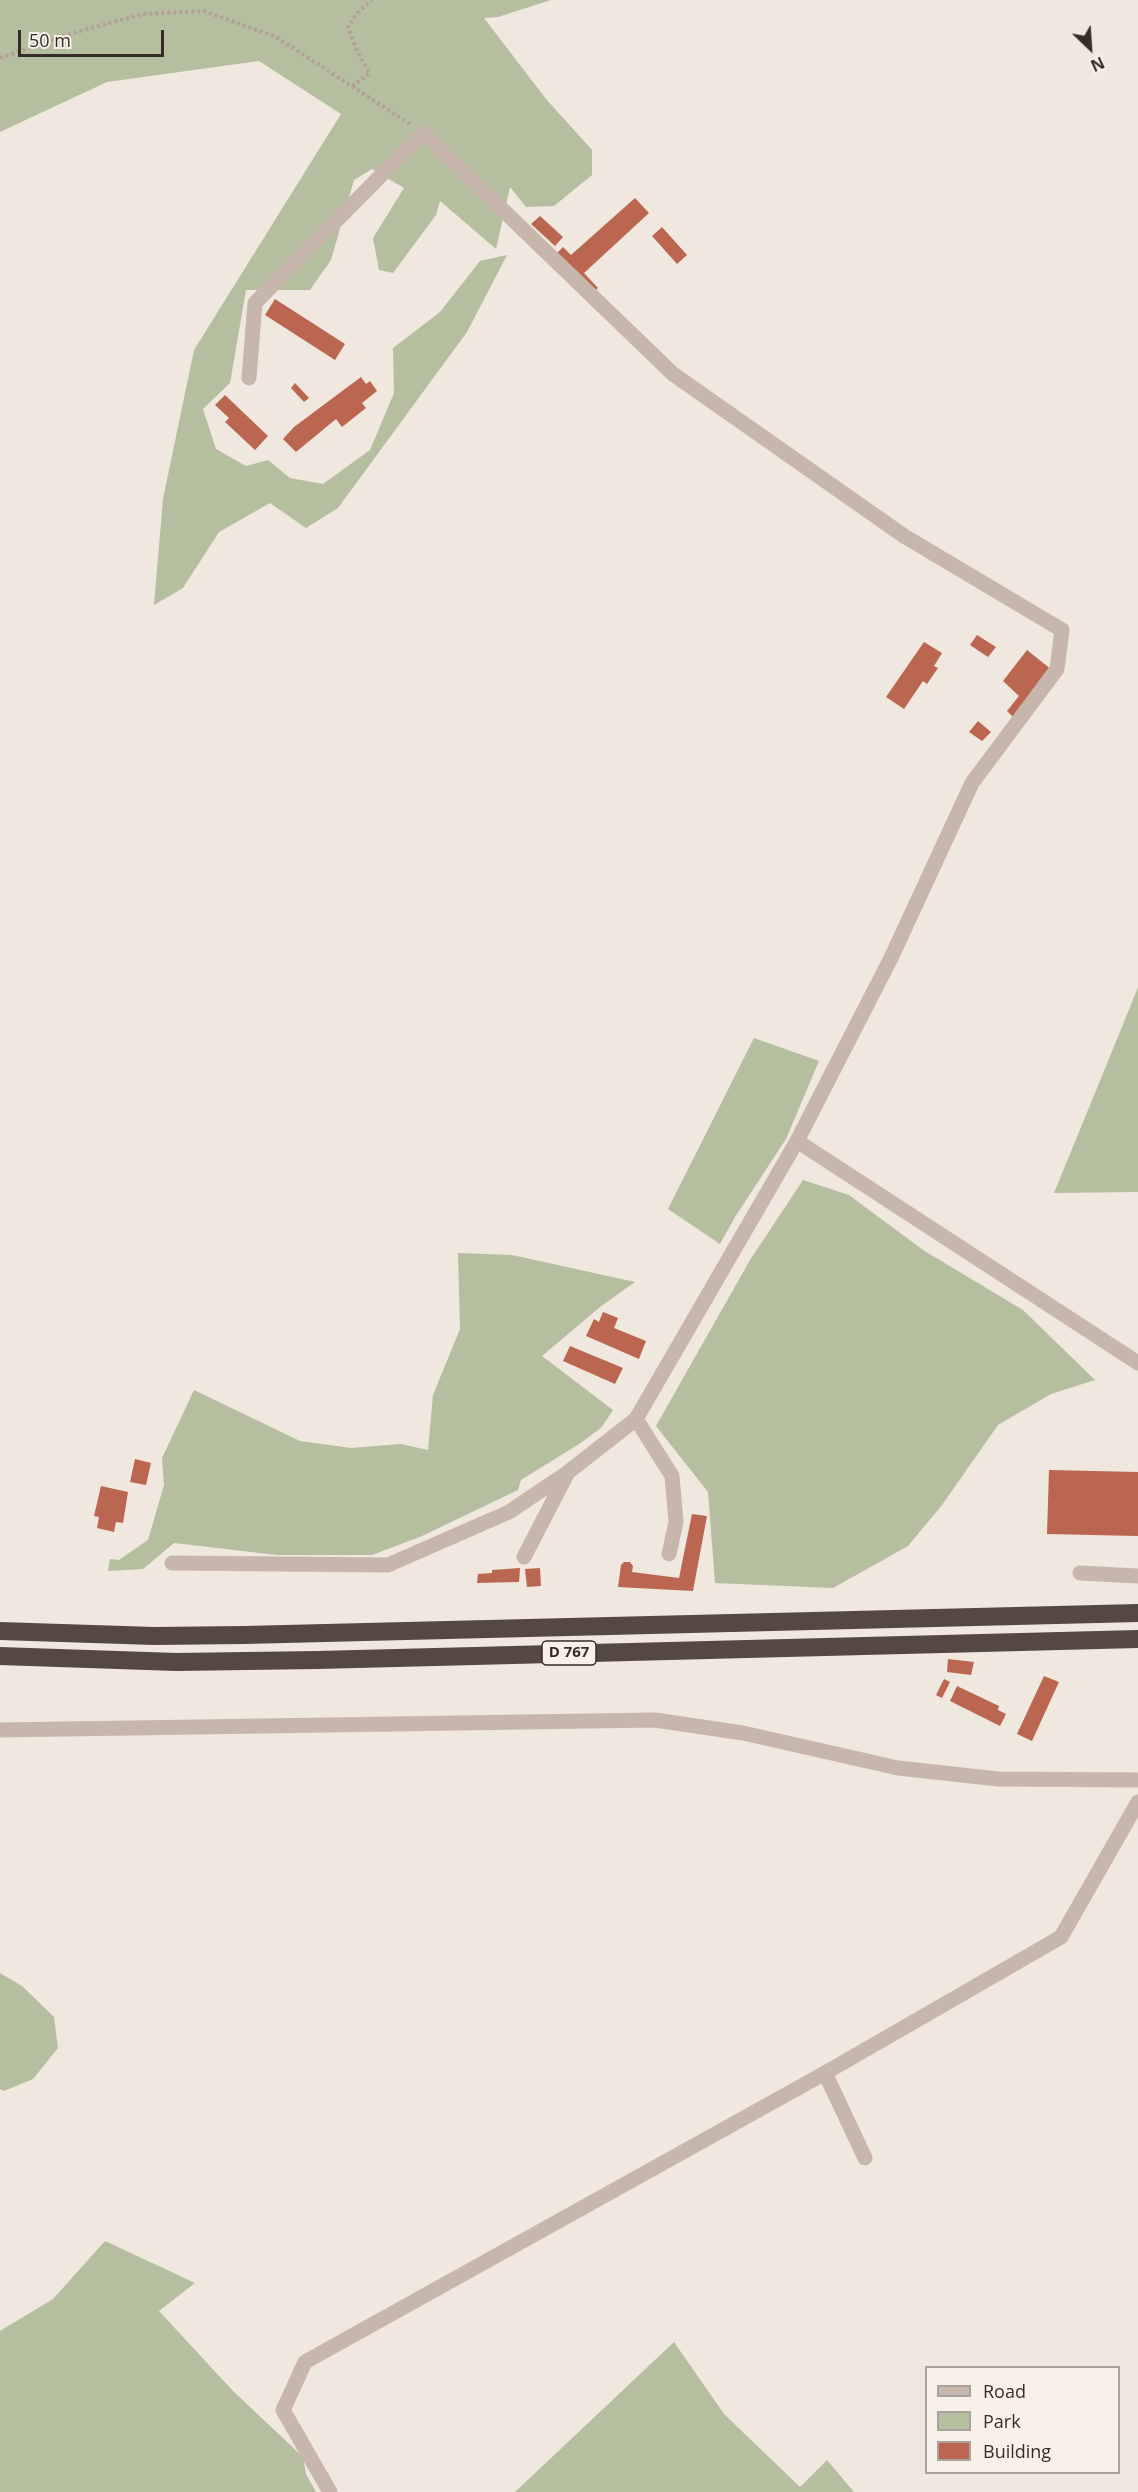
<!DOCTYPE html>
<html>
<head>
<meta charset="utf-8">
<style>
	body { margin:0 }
	#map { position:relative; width:1138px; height:2492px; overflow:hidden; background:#f0e7de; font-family:"Open Sans",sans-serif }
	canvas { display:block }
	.legend { position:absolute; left:925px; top:2366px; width:195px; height:108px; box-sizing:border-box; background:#f8f1ea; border:2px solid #aaa39d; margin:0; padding:8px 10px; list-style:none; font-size:18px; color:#352d29 }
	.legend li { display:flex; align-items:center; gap:12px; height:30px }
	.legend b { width:30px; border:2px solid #aaa39d }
	.north { position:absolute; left:1060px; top:18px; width:60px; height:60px; -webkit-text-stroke:4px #f8f1ea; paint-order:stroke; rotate:155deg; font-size:16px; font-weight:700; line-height:24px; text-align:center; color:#352d29 }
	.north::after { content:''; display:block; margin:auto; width:21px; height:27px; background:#352d29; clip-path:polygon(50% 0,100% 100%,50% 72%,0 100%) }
	.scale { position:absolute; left:18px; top:30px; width:146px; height:27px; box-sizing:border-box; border:3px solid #352d29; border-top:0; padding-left:8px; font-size:18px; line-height:21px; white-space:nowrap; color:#352d29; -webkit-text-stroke:4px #f8f1ea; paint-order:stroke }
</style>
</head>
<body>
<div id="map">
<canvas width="1138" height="2492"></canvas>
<ul class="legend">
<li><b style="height:8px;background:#c7b6ab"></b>Road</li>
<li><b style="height:16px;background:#b5be9f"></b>Park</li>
<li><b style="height:16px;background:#ba6651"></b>Building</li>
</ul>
<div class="north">N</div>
<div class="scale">50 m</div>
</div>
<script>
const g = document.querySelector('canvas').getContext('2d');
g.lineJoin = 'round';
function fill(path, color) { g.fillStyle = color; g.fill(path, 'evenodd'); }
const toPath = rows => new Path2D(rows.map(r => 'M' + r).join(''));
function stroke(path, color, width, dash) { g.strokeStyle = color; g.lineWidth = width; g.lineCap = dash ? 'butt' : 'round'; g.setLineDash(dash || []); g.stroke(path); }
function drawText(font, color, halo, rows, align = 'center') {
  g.font = font + ' "Open Sans",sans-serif'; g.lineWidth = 4.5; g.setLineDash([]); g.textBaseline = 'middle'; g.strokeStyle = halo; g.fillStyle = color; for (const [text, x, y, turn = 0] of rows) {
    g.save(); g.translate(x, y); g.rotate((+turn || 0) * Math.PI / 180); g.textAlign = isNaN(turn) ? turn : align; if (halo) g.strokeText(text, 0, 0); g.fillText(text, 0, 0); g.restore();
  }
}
const green = toPath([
	[0,0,551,0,498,17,484,18,546,99,592,150,592,175,554,206,526,207,510,187,496,249,440,201,436,215,393,273,379,270,373,238,404,188,372,169,354,180,331,260,310,290,246,290,230,383,203,409,216,449,246,466,268,460,290,478,323,484,370,450,394,393,393,348,440,312,480,261,507,255,467,332,338,508,306,528,270,503,219,532,183,588,154,605,163,499,194,350,341,114,259,61,107,82,0,132],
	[1138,987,1138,1192,1054,1193,1122,1027],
	[754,1038,819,1061,786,1139,735,1217,720,1244,668,1209],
	[803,1180,849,1195,923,1250,1023,1310,1095,1380,1051,1394,998,1425,942,1505,908,1546,833,1588,715,1583,708,1492,656,1426,750,1260],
	[458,1253,512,1255,635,1282,600,1307,542,1356,613,1410,601,1428,579,1444,521,1480,518,1490,422,1536,372,1555,277,1555,174,1543,143,1569,108,1571,110,1559,119,1560,148,1540,164,1485,162,1458,194,1390,300,1441,351,1448,401,1444,428,1450,433,1395,460,1329],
	[0,1973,22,1986,54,2017,58,2048,33,2079,4,2091,0,2089],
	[105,2241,195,2283,159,2311,233,2391,303,2457,306,2474,316,2492,0,2492,0,2331,53,2299],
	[674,2342,724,2414,800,2487,827,2460,854,2492,515,2492]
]);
const building = toPath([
	[635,198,649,213,584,273,598,288,594,292,554,256,563,247,571,255],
	[540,216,563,237,555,246,531,224],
	[662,227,687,255,677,264,652,236],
	[275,299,345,344,335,360,265,315],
	[361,377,366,384,370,381,377,391,362,403,366,408,342,427,336,419,296,452,283,439,294,427],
	[295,383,309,398,304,402,291,388],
	[225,395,268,436,255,450,225,422,229,418,215,405],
	[977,635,996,647,988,657,970,645],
	[924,642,942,653,934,666,938,668,927,684,923,681,904,709,886,697],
	[1027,650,1052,670,1013,717,1007,711,1019,696,1003,681],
	[978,721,991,732,982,741,969,732],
	[603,1312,618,1318,614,1328,646,1341,639,1359,586,1336,594,1319,599,1322],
	[570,1346,623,1368,615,1384,563,1361],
	[135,1459,151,1463,146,1485,130,1482],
	[1049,1470,1138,1472,1138,1536,1047,1534],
	[101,1486,128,1492,123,1523,116,1522,114,1532,97,1528,99,1517,94,1516],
	[692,1514,707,1516,693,1591,618,1587,621,1565,624,1562,630,1562,633,1566,632,1572,679,1578],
	[520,1568,519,1582,477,1583,478,1574,492,1573,492,1570],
	[540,1568,541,1586,527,1587,525,1569],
	[948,1659,974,1662,971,1675,947,1672],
	[1044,1676,1059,1682,1032,1741,1017,1734],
	[944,1679,950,1682,942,1698,936,1695],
	[957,1686,999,1706,998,1710,1006,1714,1000,1726,950,1701]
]);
const path = toPath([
	[0,58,69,34,143,14,204,11,276,37,410,124],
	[352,84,354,85,370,73,358,53,348,27,357,13,372,0]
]);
const minor = toPath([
	[797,1141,1138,1363],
	[636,1419,672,1476,676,1522,669,1554],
	[524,1557,566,1476],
	[172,1563,388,1565,509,1512,567,1473,636,1419,797,1141,891,958,972,783,1057,669,1062,630,904,536,673,374,423,133,255,303,249,378],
	[1080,1573,1138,1576],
	[0,1730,655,1720,743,1733,898,1768,998,1779,1138,1780],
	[825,2073,865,2158],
	[330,2492,283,2410,305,2362,825,2073,1061,1937,1138,1802]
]);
const highway = toPath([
	[0,1631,154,1636,244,1635,1138,1613],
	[0,1656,176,1662,318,1660,1138,1639]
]);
const shields = [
	[569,1653,54]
];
const shieldNames = [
	["D 767",569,1653]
];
fill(green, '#b5be9f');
fill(building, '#ba6651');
stroke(path, '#b3a195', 4, [3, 3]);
stroke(minor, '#c7b6ab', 15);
stroke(highway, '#554741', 18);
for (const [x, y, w] of shields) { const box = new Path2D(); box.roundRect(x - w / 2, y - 12, w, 24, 4.5); g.fillStyle = '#f8f1ea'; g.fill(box); stroke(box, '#352d29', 1.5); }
drawText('bold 15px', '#352d29', null, shieldNames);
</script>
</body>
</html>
